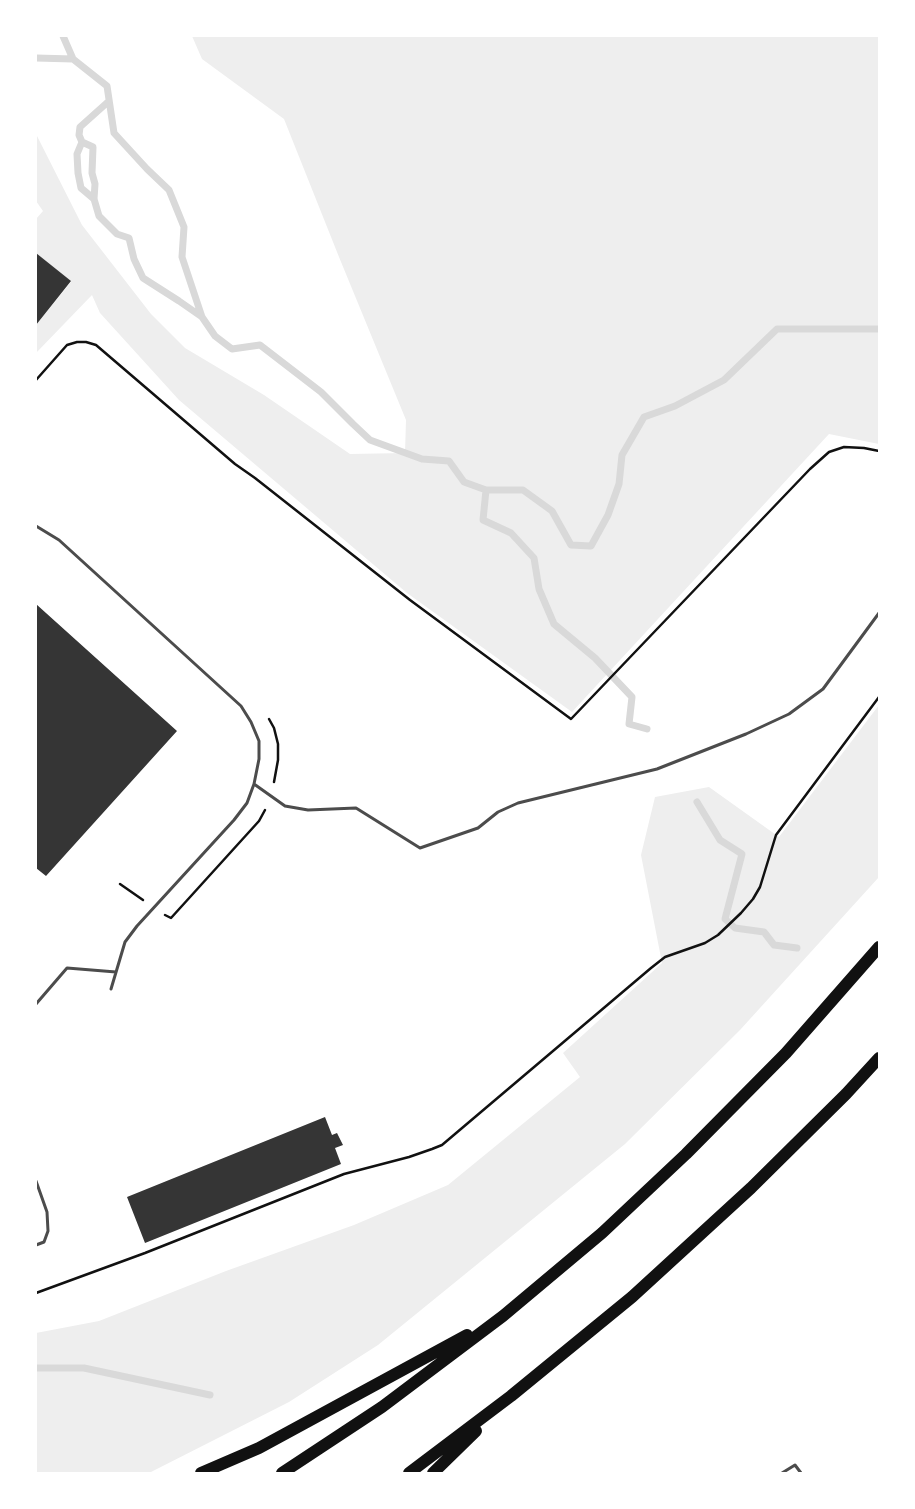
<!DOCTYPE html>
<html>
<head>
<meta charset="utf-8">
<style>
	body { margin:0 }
	#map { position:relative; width:915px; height:1509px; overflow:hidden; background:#fff; font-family:Bitter,serif }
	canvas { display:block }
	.frame { position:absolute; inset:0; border:37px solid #fff; pointer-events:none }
</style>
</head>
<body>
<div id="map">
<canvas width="915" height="1509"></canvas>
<div class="frame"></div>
</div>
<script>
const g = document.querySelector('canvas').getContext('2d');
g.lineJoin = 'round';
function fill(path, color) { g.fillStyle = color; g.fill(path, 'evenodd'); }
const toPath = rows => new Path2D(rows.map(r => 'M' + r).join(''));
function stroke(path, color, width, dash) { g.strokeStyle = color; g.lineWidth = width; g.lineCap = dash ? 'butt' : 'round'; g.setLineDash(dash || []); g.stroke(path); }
const green = toPath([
	[192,36,879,36,879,444,829,434,572,712,407,593,179,400,100,313,92,295,36,353,36,325,71,282,36,253,36,219,43,211,36,201,36,134,82,225,151,314,185,348,264,395,350,454,405,453,406,420,339,257,284,119,202,59],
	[879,705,879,877,740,1030,625,1144,378,1345,289,1402,149,1473,36,1473,36,1333,99,1321,226,1271,354,1225,448,1185,580,1077,563,1053,662,963,641,855,655,797,709,787,779,837]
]);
const stream = toPath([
	[63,36,73,59,107,86,114,133,147,169,169,190,184,227,182,257,202,317,215,336,232,349,260,345,321,392,353,424,370,440,422,459,449,461,464,482,486,490,523,490,552,511,571,545,591,546,608,515,619,484,622,455,644,417,675,406,724,380,777,329,879,329],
	[36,58,73,59],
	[109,101,80,127,79,135,82,142,93,147,92,173,95,184,94,199,99,216,117,234,129,238,134,259,143,278,179,301,202,317],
	[82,142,77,154,78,173,81,188,94,199],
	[486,490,483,520,511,533,534,558,539,589,554,624,595,658,632,697,629,724,647,729],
	[697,802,720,840,742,854,725,919,735,928,764,932,774,945,797,948],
	[36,1368,84,1368,210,1395]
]);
const building = toPath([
	[36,253,71,281,36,325],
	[36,604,177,731,46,876,36,868],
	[325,1117,332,1135,337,1133,343,1145,335,1148,341,1164,145,1243,127,1197]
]);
const path = toPath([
	[36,380,67,345,77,342,86,342,96,345,235,464,255,478,410,600,571,719,810,469,829,452,844,447,864,448,879,451],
	[269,719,274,728,278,744,278,760,274,782],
	[120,884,143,900],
	[165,915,171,918,259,821,265,810],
	[36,1293,145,1253,344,1174,409,1157,432,1149,442,1145,651,968,665,957,705,943,718,935,741,913,753,899,760,887,776,835,879,697]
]);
const service = toPath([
	[36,526,59,540,241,706,251,722,259,741,259,759,254,784,247,803,234,820,137,926,125,942,111,989],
	[254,784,285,806,308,810,356,808,420,848,478,828,498,812,518,803,657,769,746,734,789,714,823,689,879,613],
	[36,1004,67,968,116,972],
	[36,1181,47,1212,48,1231,44,1242,36,1245],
	[782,1473,795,1465,801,1473]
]);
const motorway = toPath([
	[201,1473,259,1448,467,1335],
	[282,1473,382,1407,503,1316,602,1233,686,1154,786,1053,879,947],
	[409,1473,511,1396,632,1297,751,1188,846,1094,879,1058],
	[433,1473,476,1431]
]);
fill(green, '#eee');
stroke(stream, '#d9d9d9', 7);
fill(building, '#353535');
stroke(path, '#111', 2.5);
stroke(service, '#4c4c4c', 3);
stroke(motorway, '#111', 12);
</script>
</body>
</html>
